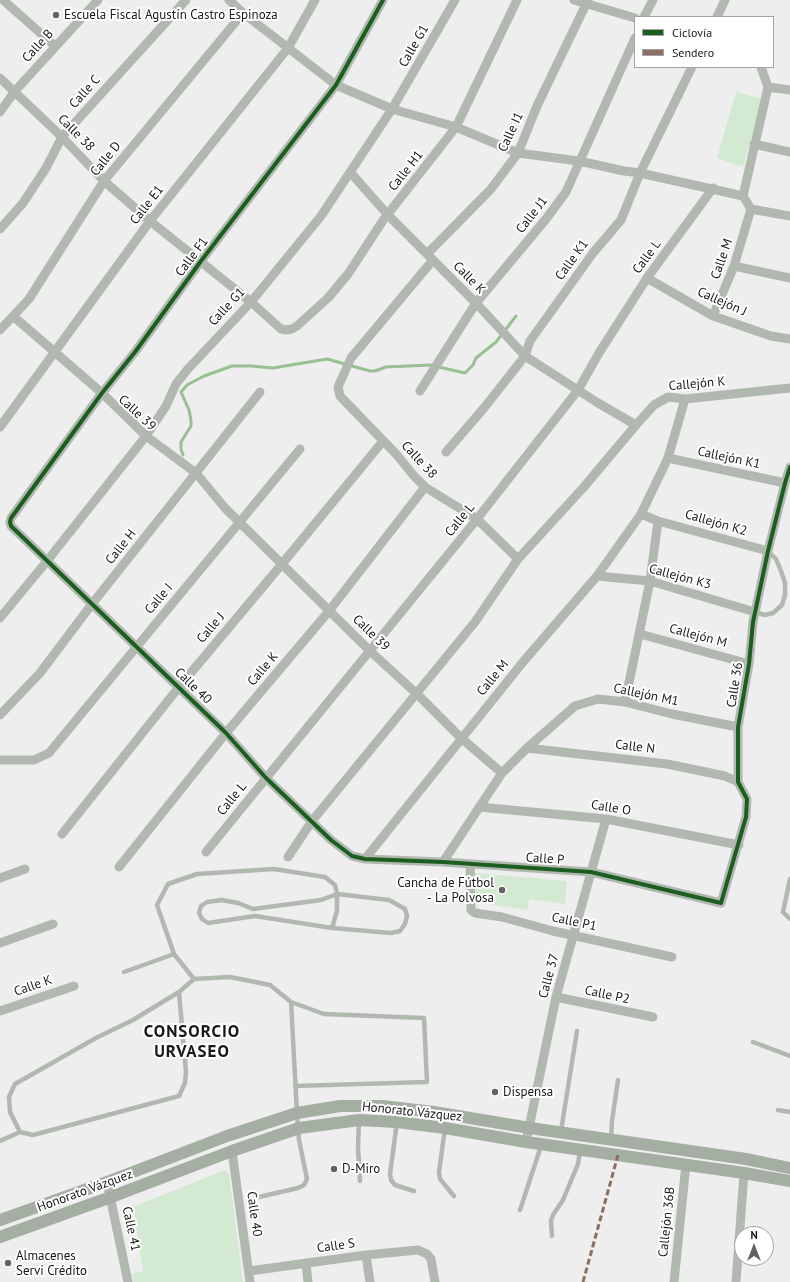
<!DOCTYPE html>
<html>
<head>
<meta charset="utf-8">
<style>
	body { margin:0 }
	#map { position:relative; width:790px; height:1282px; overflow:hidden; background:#edeeed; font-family:"PT Sans",sans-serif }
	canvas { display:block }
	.legend { position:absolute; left:634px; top:16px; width:140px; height:52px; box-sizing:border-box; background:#fff; border:1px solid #a2a3a2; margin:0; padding:5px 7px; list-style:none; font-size:12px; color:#171817 }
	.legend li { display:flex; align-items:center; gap:8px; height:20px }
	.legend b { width:20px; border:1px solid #a2a3a2 }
	.north { position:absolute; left:734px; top:1226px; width:40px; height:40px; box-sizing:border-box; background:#fff; border:1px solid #a2a3a2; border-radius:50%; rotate:0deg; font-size:11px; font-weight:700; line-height:16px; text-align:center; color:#171817 }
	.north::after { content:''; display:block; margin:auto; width:14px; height:18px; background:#626362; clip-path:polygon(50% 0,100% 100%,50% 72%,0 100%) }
</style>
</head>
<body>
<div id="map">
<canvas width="790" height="1282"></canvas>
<ul class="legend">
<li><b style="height:5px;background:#1b5e20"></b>Ciclovía</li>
<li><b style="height:5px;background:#8d6e63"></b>Sendero</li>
</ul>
<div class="north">N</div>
</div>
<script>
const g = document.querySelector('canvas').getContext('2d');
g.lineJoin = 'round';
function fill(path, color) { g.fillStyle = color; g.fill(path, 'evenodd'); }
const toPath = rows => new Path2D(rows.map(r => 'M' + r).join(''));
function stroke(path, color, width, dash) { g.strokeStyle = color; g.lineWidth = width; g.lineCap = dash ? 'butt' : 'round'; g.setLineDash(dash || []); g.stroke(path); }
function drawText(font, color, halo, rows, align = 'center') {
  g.font = font + ' "PT Sans",sans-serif'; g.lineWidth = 4; g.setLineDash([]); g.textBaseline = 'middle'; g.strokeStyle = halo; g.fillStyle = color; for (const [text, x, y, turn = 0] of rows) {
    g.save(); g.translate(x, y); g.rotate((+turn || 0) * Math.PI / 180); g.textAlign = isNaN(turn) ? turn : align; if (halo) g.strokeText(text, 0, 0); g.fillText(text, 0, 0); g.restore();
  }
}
const green = toPath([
	[736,92,762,99,743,167,717,158],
	[475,873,567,881,565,904,529,899,528,910,475,902],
	[225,1170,229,1174,243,1282,134,1282,132,1274,143,1271,133,1207]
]);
const stream = toPath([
	[183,455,181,449,181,442,191,426,191,420,189,410,181,392,187,385,204,376,232,366,251,366,273,368,327,359,370,371,375,371,386,367,430,365,465,373,473,365,476,358,496,342,516,316]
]);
const lane = toPath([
	[755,612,765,615,773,613,782,605,785,595,785,583,781,571,776,559,768,551],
	[790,879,783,912,790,919],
	[124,972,174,954],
	[194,979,174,954,157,905,168,884,197,874,274,869,325,877,335,885,337,894,321,900,253,909,238,903,222,900,207,902,201,906,199,913,202,919,208,923,255,916,332,928,391,933,400,931,405,924,407,916,405,909,389,900,337,894,337,911,332,928],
	[179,992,186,1072,185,1083,179,1096,33,1135,20,1132,10,1112,9,1097,15,1084,96,1038,133,1020,179,992,194,979,230,977,270,985,291,1002],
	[753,1042,790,1056],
	[778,1110,790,1112],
	[359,1120,358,1148,360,1181],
	[397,1122,390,1174,391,1180,395,1185,414,1191],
	[445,1128,439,1172,440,1179,454,1196],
	[561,1131,577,1031],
	[611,1140,612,1121,618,1080],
	[0,1141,20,1132],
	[259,1197,298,1188,304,1185,307,1179,299,1140,297,1113,291,1002,324,1014,424,1018,427,1082,295,1086],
	[520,1210,541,1146],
	[552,1236,551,1221,553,1215,563,1200,578,1164,580,1151]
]);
const street = toPath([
	[3,0,55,46],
	[229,0,243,13,336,85,392,109,456,127,518,153,579,161,624,171,640,173,743,196],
	[383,0,336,85,201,261,135,352,102,393,11,518,10,522,11,526,226,733,266,778,331,840,352,856,365,859,443,862,591,872,721,903,746,817,747,799,738,782,738,727,749,664,753,622,768,551,785,483,790,467],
	[574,0,635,18],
	[644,17,653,0],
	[717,17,725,0],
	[761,67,768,87,790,90],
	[0,78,62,137,104,181,150,221,251,302,281,329,286,330,292,329,297,326,328,298,348,274,384,219,456,127,517,0],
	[0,112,15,91,98,0],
	[754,144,790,152],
	[350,172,388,215,476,303,525,356,598,403,636,425,654,405,668,397,685,399,790,388],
	[743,196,768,87],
	[743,196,751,209,790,216],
	[0,229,23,203,46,168,62,137,186,0],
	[427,254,491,189,518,153,537,106,588,0],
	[433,260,351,358,338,387,340,396,397,455,414,476,425,487,477,519,518,559],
	[734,266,790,278],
	[647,278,713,316,771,336,790,339],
	[13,316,102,393,146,436,196,473,225,508,370,651,417,694,461,738,502,773],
	[713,316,734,266,751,209],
	[0,330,29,299,104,181,243,13],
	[420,391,476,303,546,219,566,192,635,38],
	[0,427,150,221,288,48,315,0],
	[446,452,484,408,525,356,530,341,593,253,621,220,640,173,692,67],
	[668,458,785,483],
	[658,521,768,551],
	[597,576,650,581,755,612],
	[0,618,47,561,146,436,166,406,176,384,187,370,251,302,321,216,392,109,455,0],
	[640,634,749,664],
	[625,702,650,581,658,521,641,514,668,458,685,399],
	[0,715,40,673,92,604,260,392],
	[527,748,667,764,725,776,738,782],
	[0,760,34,760,49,753,300,449],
	[479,807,606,819,739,845],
	[62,834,179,687,282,564,383,441],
	[206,852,477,519,578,390,599,353,647,278,713,188],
	[288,857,312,821,475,622,518,559,583,488,636,425],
	[365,859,523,662,597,576,641,514],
	[443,862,502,773,527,748,575,706,598,699,625,702,672,714,738,727],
	[470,864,471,910,475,913,502,917,553,931,672,957],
	[119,867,226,733,329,611,425,487],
	[0,878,25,869],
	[0,943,53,924],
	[556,997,653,1017],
	[0,1011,74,986],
	[526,1142,556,997,606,819],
	[232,1151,250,1282],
	[107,1182,128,1282],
	[366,1255,370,1282],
	[306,1263,308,1282],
	[249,1271,366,1255,418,1250,427,1254,431,1259,435,1282],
	[674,1282,686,1164],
	[736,1282,744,1173]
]);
const secondary = toPath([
	[0,1220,107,1182,227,1136,297,1113,340,1106,382,1106,434,1112,530,1128,746,1159,790,1168],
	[0,1237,111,1197,232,1151,299,1128,359,1120,397,1122,445,1128,526,1142,744,1173,790,1181]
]);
const quiet = toPath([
	[583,1282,618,1155]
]);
const cycleway = toPath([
	[383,0,336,85,201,261,135,352,102,393,11,518,10,522,11,526,226,733,266,778,331,840,352,856,365,859,443,862,591,872,721,903,746,817,747,799,738,782,738,727,749,664,753,622,768,551,785,483,790,467]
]);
const markers = [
	[56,15,4,"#626362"],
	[502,890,4,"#626362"],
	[495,1092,4,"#626362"],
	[334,1169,4,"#626362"],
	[8,1263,4,"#626362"]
];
const poiNames = [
	["Escuela Fiscal Agustín Castro Espinoza",64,15],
	["Cancha de Fútbol",494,883,"right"],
	["- La Polvosa",494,898,"right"],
	["Dispensa",503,1092],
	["D-Miro",342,1169],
	["Almacenes",16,1256],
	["Servi Crédito",16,1271]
];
const streetNames = [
	["Calle B",38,46,-48],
	["Calle G1",414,46,-60],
	["Calle C",85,92,-48],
	["Calle I1",511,132,-65],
	["Calle 38",76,133,45],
	["Calle D",106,159,-51],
	["Calle H1",406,171,-52],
	["Calle E1",147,205,-52],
	["Calle J1",532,215,-52],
	["Calle F1",192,257,-53],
	["Calle L",647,257,-54],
	["Calle M",722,259,-71],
	["Calle K1",572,260,-54],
	["Calle K",469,278,45],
	["Callejón J",722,302,24],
	["Calle G1",227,307,-47],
	["Callejón K",697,384,-5],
	["Calle 39",137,413,43],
	["Callejón K1",729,458,12],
	["Calle 38",419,460,47],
	["Calle L",460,520,-51],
	["Callejón K2",716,523,16],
	["Calle H",121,547,-52],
	["Callejón K3",680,577,15],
	["Calle I",159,599,-50],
	["Calle J",211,628,-50],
	["Calle 39",371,633,44],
	["Callejón M",698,636,15],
	["Calle K",263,669,-50],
	["Calle M",493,678,-51],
	["Calle 36",735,685,-81],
	["Calle 40",193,686,44],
	["Callejón M1",646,695,12],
	["Calle N",635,747,7],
	["Calle L",232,799,-51],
	["Calle O",611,808,9],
	["Calle P",545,859,4],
	["Calle P1",574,922,12],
	["Calle 37",549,976,-75],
	["Calle K",33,986,-19],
	["Calle P2",607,995,12],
	["Honorato Vázquez",412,1112,6],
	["Honorato Vázquez",85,1191,-20],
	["Calle 40",254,1214,82],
	["Callejón 36B",667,1222,-84],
	["Calle 41",131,1229,78],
	["Calle S",336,1246,-8]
];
const districtNames = [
	["CONSORCIO",192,1032],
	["URVASEO",192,1052]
];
fill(green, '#d4e9d1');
stroke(stream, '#98c092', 3);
stroke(lane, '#b1b8b0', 4.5);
stroke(street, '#b1b8b0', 9);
stroke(secondary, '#a5aea3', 12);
stroke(quiet, '#8d6e63', 3, [6, 3]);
stroke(cycleway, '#1b5e20', 4);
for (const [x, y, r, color] of markers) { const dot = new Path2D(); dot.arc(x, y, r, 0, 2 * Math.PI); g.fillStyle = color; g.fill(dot); stroke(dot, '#fff', 1.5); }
drawText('13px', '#171817', '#fff', poiNames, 'left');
drawText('13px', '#171817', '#fff', streetNames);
g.letterSpacing = '1px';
drawText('bold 17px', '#171817', '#fff', districtNames);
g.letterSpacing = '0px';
</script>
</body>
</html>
